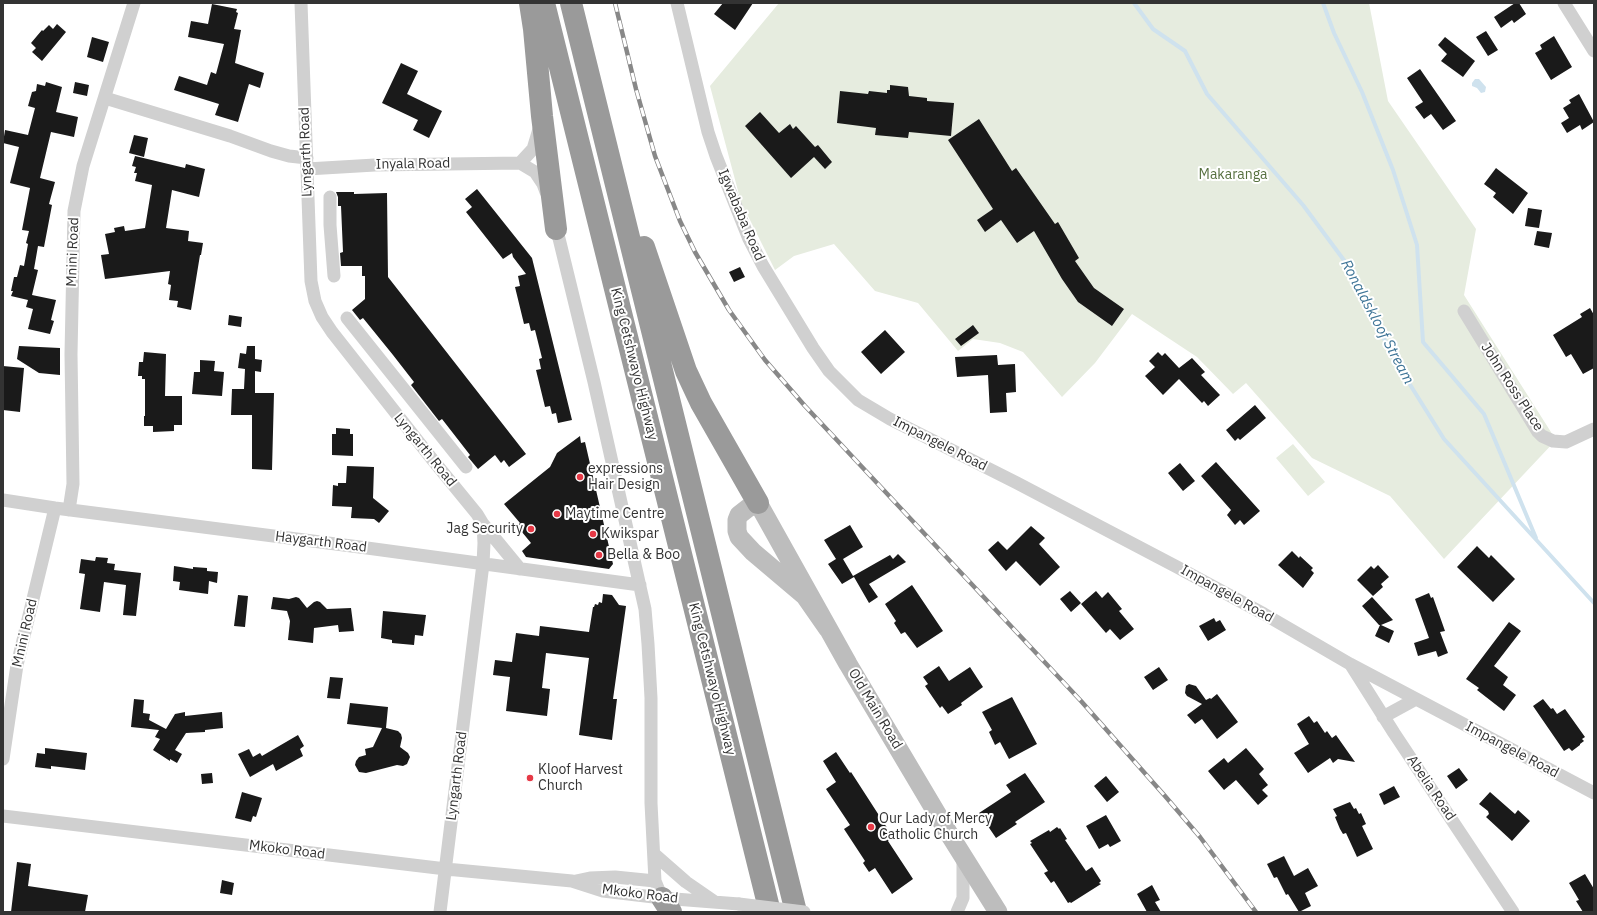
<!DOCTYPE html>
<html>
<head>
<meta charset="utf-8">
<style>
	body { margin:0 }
	#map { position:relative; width:1597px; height:915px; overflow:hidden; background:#fff; font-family:"IBM Plex Sans",sans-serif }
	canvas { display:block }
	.frame { position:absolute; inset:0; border:4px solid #333; pointer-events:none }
</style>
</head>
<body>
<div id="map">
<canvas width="1597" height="915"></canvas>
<div class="frame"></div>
</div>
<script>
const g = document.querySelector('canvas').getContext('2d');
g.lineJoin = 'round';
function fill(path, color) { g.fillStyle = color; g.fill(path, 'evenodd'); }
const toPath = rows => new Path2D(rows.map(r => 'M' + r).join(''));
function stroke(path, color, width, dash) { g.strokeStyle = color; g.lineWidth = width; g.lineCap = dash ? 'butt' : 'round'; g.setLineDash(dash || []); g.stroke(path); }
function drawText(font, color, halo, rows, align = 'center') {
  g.font = font + ' "IBM Plex Sans",sans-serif'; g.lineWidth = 4; g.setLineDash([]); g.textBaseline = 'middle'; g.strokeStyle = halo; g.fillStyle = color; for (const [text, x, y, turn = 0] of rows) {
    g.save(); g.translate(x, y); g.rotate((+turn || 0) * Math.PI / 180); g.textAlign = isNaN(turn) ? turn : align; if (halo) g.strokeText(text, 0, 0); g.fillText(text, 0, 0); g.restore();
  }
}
const green = toPath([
	[779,3,1369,3,1388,101,1476,229,1464,295,1556,440,1444,559,1390,496,1312,458,1246,383,1233,394,1197,357,1132,314,1095,363,1062,397,1023,352,1000,343,973,339,958,351,918,303,875,291,834,244,794,256,775,270,741,202,710,86],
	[1293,444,1325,482,1308,496,1276,458]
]);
const water = toPath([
	[1475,79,1479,79,1486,87,1485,92,1481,93,1477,88,1472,86,1472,83]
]);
const stream = toPath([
	[1134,3,1153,29,1185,51,1207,94,1303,205,1349,267,1394,359,1444,439,1594,603],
	[1323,3,1334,33,1362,92,1393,170,1417,245,1423,342,1484,414,1536,538]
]);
const building = toPath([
	[723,3,753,3,735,30,714,14],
	[1515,3,1519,3,1526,14,1514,23,1512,20,1501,28,1494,17],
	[212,4,237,9,236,12,238,13,234,29,241,30,235,63,264,73,260,88,249,84,238,122,215,115,219,104,174,90,179,76,207,85,211,72,216,74,224,44,188,37,191,21,208,24],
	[57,24,66,32,42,61,32,52,36,48,31,43,42,30,43,31,49,25,53,29],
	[1486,31,1498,50,1488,56,1476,37],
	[1554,36,1572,67,1551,80,1535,53,1542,49,1540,45],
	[92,37,109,42,103,62,87,57],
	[1445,37,1475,61,1463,77,1441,61,1447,54,1438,45],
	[401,63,418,71,407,94,442,111,429,138,413,130,418,120,382,103],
	[1420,69,1456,121,1443,130,1431,114,1424,119,1415,107,1423,102,1407,78],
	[46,82,62,87,56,112,78,117,74,137,51,132,40,178,55,182,49,204,52,205,44,247,38,246,34,269,38,270,32,295,56,300,51,320,54,321,50,334,28,329,33,309,26,307,28,300,11,296,13,291,11,291,14,277,17,277,20,265,24,266,28,244,26,243,29,231,22,230,30,188,10,183,19,147,3,143,5,130,28,135,35,108,28,106,32,92,36,91,37,84,45,86],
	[75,82,89,85,87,96,73,93],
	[890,85,908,87,909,96,927,98,927,101,954,103,951,136,909,132,908,138,875,135,876,128,837,123,840,91,868,94,869,91,887,93,887,90,890,90],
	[1579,94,1594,122,1582,130,1580,125,1567,133,1561,123,1569,118,1563,108,1571,103,1569,100],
	[760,112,779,133,790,124,793,129,796,126,815,147,818,145,832,162,825,169,814,157,791,178,745,126],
	[979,119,1012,171,1016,168,1055,224,1058,222,1079,258,1075,261,1094,288,1124,309,1112,326,1078,302,1062,279,1034,231,1017,243,1001,220,985,232,977,220,993,209,948,140],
	[134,135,148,138,144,157,129,153],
	[135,156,185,168,186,164,205,169,199,197,172,190,166,228,189,231,188,241,203,243,201,255,200,255,191,310,177,307,178,301,169,300,171,285,168,284,170,271,105,279,101,255,109,254,105,234,115,232,114,228,124,226,125,231,145,228,152,185,135,181,137,173,134,173,136,167,132,166],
	[1496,168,1528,193,1513,214,1493,197,1496,193,1484,184],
	[477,189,532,258,572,420,558,423,556,413,552,414,550,406,545,407,536,370,541,369,539,359,542,358,535,330,531,331,529,323,524,324,515,287,520,286,518,276,526,274,513,257,512,253,503,259,466,212,472,207,465,199],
	[336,192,354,192,354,194,387,193,388,277,526,454,509,467,504,460,501,463,495,455,478,469,468,457,470,455,442,419,439,421,411,385,414,382,393,355,363,318,360,320,352,310,365,299,365,276,362,276,362,266,341,266,340,253,343,252,341,206,338,206,338,197],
	[1528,208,1542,210,1539,228,1525,226],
	[1537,231,1552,233,1549,248,1534,245],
	[740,267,745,277,734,282,729,272],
	[1590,308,1594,315,1594,368,1583,374,1571,354,1566,357,1553,335,1582,317,1580,314],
	[229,315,242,317,241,327,228,325],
	[973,325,979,333,961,346,955,339],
	[885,330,905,352,881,374,861,352],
	[19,346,60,348,60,375,39,373,17,359],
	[247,346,255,346,255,359,262,360,261,372,255,371,255,393,274,393,272,470,252,469,252,415,231,415,232,389,244,389,245,369,238,368,240,353,246,354],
	[144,352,166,354,165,396,182,396,182,425,174,425,174,431,153,432,153,426,144,426,144,416,145,416,145,379,142,379,142,376,138,376,139,362,143,362],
	[1158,352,1162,356,1165,353,1179,368,1192,358,1205,372,1201,375,1220,395,1208,406,1204,401,1202,403,1179,379,1163,395,1145,376,1155,367,1149,361],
	[997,355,998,365,1015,364,1016,392,1006,393,1007,412,990,413,988,375,957,377,955,357],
	[200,360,215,361,214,371,224,372,222,396,192,394,194,372,200,372],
	[3,366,24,368,20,412,3,410],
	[1255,405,1266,418,1240,440,1238,438,1235,441,1226,430],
	[336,428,350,429,350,434,353,434,353,456,332,455,332,434,336,434],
	[580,436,581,443,585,442,613,564,609,569,526,557,522,551,531,543,517,526,520,523,504,504,550,467,557,453],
	[1216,462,1260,511,1244,525,1240,520,1235,525,1227,515,1231,510,1201,476],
	[1180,463,1195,481,1183,491,1168,473],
	[347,466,374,467,373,498,389,511,379,523,374,519,351,518,352,507,332,506,333,485,338,486,338,483,346,483],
	[850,525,863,547,843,559,853,576,890,555,893,559,898,554,906,562,869,584,878,597,869,603,854,577,842,584,828,564,836,559,824,540],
	[1031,526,1045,538,1039,544,1060,567,1040,586,1016,561,1006,571,988,550,998,541,1007,550],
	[1477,546,1489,558,1491,555,1515,579,1493,602,1457,567],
	[1292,551,1299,558,1300,556,1313,568,1311,570,1314,573,1303,588,1278,565],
	[96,557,108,558,107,563,115,564,114,570,141,573,136,616,123,615,126,585,104,582,100,612,80,609,85,574,79,573,81,559,95,561],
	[1378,565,1389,577,1381,584,1383,587,1373,596,1357,580,1371,566,1374,569],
	[174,566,193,569,193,567,207,568,207,571,218,572,217,583,209,581,208,594,179,590,180,582,173,581],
	[912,585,943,631,917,648,905,632,901,634,894,623,896,621,885,604],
	[1070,591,1081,603,1071,612,1060,599],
	[1096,591,1102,598,1108,592,1122,609,1119,611,1134,629,1120,640,1110,629,1106,633,1081,604],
	[1429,593,1431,598,1433,597,1445,631,1440,632,1448,653,1438,657,1436,651,1418,656,1414,643,1429,638,1415,599],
	[603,594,612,595,619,605,626,606,613,699,617,699,612,740,579,735,589,658,546,653,542,688,550,689,547,716,506,711,510,677,493,675,495,660,512,662,516,633,539,636,540,626,589,632,593,607,594,607,595,604,598,605,599,602,602,603],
	[238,595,248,596,245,627,234,626],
	[273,597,289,599,296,597,299,598,307,608,314,602,317,601,320,602,327,609,351,608,354,631,339,632,338,625,314,628,313,643,288,640,290,621,287,611,271,609],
	[1372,597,1393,620,1381,625,1394,631,1389,643,1375,636,1380,625,1379,625,1362,606],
	[383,611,426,615,423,636,415,635,414,645,392,643,392,640,381,638],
	[1214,618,1216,622,1220,620,1226,630,1208,641,1199,626],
	[1509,622,1521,631,1494,666,1508,677,1503,685,1516,695,1504,711,1477,690,1479,688,1466,679],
	[939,666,949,681,970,667,983,687,961,703,962,705,948,714,942,706,940,708,925,686,928,684,923,677],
	[1159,667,1168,680,1153,690,1144,677],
	[330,677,343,678,340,699,327,698],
	[1189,684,1196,686,1206,700,1210,698,1211,699,1217,694,1238,722,1217,739,1202,719,1195,724,1187,715,1202,704,1187,696,1185,693,1186,686],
	[1012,697,1037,744,1009,759,1000,742,995,745,989,732,992,730,982,712],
	[134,699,144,700,143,713,150,714,149,720,166,729,175,714,185,712,185,716,222,712,223,728,205,730,205,732,186,733,175,750,182,754,177,763,170,759,170,761,153,750,160,739,155,737,159,730,131,727],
	[1543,699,1551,709,1553,708,1557,714,1565,709,1585,737,1582,739,1584,741,1580,744,1580,745,1572,751,1569,748,1564,751,1533,706],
	[350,703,388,707,386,728,398,731,401,734,402,738,400,747,408,753,410,757,407,764,403,766,397,765,366,773,359,772,355,765,356,761,359,757,366,755,365,749,373,747,382,728,347,724],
	[1309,716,1314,723,1317,721,1325,733,1327,731,1332,738,1336,735,1355,762,1338,759,1333,763,1330,758,1308,773,1294,753,1309,744,1297,724],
	[298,735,304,746,300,749,303,756,276,771,273,764,250,777,238,754,249,749,253,757,260,753,262,756],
	[45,748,87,753,85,770,51,766,51,769,35,767,37,753,45,754],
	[1246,748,1264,769,1259,774,1268,785,1262,790,1268,796,1258,805,1236,780,1224,790,1208,771,1224,758,1228,763],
	[836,752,850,773,851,772,893,837,888,841,913,879,892,894,875,868,869,872,863,863,865,861,844,829,850,825,826,789,836,782,823,761],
	[1459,768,1468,780,1456,789,1447,776],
	[212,773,213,783,202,784,201,774],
	[1025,773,1045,802,1015,822,1017,824,996,838,979,813,1011,792,1006,785],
	[1106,776,1119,792,1107,802,1094,786],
	[1394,786,1400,797,1384,805,1379,794],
	[242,792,262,798,256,817,253,816,251,822,235,818],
	[1490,792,1515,814,1518,810,1530,821,1512,841,1486,817,1489,814,1488,811,1479,804],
	[1350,802,1354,809,1356,808,1359,814,1361,813,1366,824,1362,826,1373,849,1357,857,1346,833,1343,834,1340,829,1335,817,1337,816,1333,809],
	[1106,815,1121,841,1110,847,1108,844,1099,849,1086,826],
	[1057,827,1059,829,1060,828,1067,839,1065,840,1086,871,1092,867,1101,881,1099,883,1101,884,1071,903,1070,902,1068,903,1054,881,1051,883,1044,873,1048,871,1030,844,1032,843,1030,841,1049,830,1050,832],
	[1284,856,1294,876,1308,868,1318,886,1305,893,1311,906,1299,912,1288,894,1286,895,1277,877,1274,878,1267,864],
	[17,862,31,864,28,886,88,895,85,912,11,912],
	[1585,874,1594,889,1594,912,1583,912,1576,901,1579,900,1569,883],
	[222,880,234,883,232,895,220,893],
	[1152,885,1160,900,1155,902,1161,912,1147,912,1137,894]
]);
const street = toPath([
	[301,3,311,281,315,301,322,317,332,332,432,459,477,514,483,524,484,543,483,564,440,912],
	[677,3,708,132,716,156,749,239,763,266,813,348,829,371,858,400,890,419,1017,483,1177,567,1264,614,1350,664,1594,793],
	[1564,3,1594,51],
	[105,98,230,136,271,151,289,156,307,158],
	[520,163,533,149,539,129],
	[307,169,375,165,520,163,535,172,543,184,546,192],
	[330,197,330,225,334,276],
	[555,222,594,382,645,609,648,644,651,698,651,803,655,881,662,898],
	[1464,311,1538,432,1542,436,1553,441,1566,442,1594,429],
	[347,318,466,467],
	[3,500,55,508,367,548,640,585],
	[69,510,73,484,71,354,74,211,83,166,134,3],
	[483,524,520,569],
	[1351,665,1394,733,1513,912],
	[1383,717,1416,699],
	[3,759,17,665,55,508],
	[3,816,446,869,572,881,603,891,662,898,739,904],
	[654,854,686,882,715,902],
	[576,881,590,878,615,877,655,881],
	[957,912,963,898,963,858]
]);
const secondary = toPath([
	[828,629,805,596,753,552,739,537,737,531,737,520,739,515,748,508,758,503,848,664,946,829,998,912]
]);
const highway = toPath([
	[530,3,534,29,542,116,556,229],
	[544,3,770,912],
	[571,3,796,912],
	[644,247,686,371,701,403,758,503],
	[662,898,671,912]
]);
const rail = toPath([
	[615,3,636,89,655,156,680,221,695,252,729,310,765,360,805,406,1081,701,1165,796,1200,837,1256,912]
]);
const streetBridge = toPath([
	[739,904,804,912]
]);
const markers = [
	[580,477,4,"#e63946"],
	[557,514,4,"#e63946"],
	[531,529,4,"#e63946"],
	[593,534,4,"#e63946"],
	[599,555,4,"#e63946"],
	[530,778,4,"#e63946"],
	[871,827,4,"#e63946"]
];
const streetNames = [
	["Lyngarth Road",306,152,-92],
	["Inyala Road",413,164,-1],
	["Igwababa Road",741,215,67],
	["Mnini Road",73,252,-88],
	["King Cetshwayo Highway",634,364,76],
	["John Ross Place",1512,387,57],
	["Impangele Road",940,444,27],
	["Lyngarth Road",425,450,51],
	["Haygarth Road",321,542,7],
	["Impangele Road",1227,594,29],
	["Mnini Road",25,633,-77],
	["King Cetshwayo Highway",712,679,76],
	["Old Main Road",875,709,59],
	["Impangele Road",1512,750,28],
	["Lyngarth Road",457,776,-83],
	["Abelia Road",1431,788,56],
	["Mkoko Road",287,850,7],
	["Mkoko Road",640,894,7]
];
const parkNames = [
	["Makaranga",1233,175]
];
const poiNames = [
	["expressions",588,469],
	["Hair Design",588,485],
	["Maytime Centre",565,514],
	["Jag Security",523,529,"right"],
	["Kwikspar",601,534],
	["Bella & Boo",607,555],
	["Kloof Harvest",538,770],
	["Church",538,786],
	["Our Lady of Mercy",879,819],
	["Catholic Church",879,835]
];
const waterNames = [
	["Ronaldskloof Stream",1377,322,62]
];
fill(green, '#e6ecdf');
fill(water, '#cfe2ee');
stroke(stream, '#cfe2ee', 4);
fill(building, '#1a1a1a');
stroke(street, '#d0d0d0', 13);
stroke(secondary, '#bdbdbd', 19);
stroke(highway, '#9a9a9a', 22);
stroke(rail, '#888', 4.5);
stroke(rail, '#fff', 3, [9]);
stroke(streetBridge, '#d0d0d0', 13);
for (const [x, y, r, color] of markers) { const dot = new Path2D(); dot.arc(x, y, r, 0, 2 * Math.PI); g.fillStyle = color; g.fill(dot); stroke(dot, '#fff', 1.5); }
drawText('14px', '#333', '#fff', streetNames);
drawText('14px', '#56703f', '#fff', parkNames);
drawText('14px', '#333', '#fff', poiNames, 'left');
drawText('italic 15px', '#3f7597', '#fff', waterNames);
</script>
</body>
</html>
